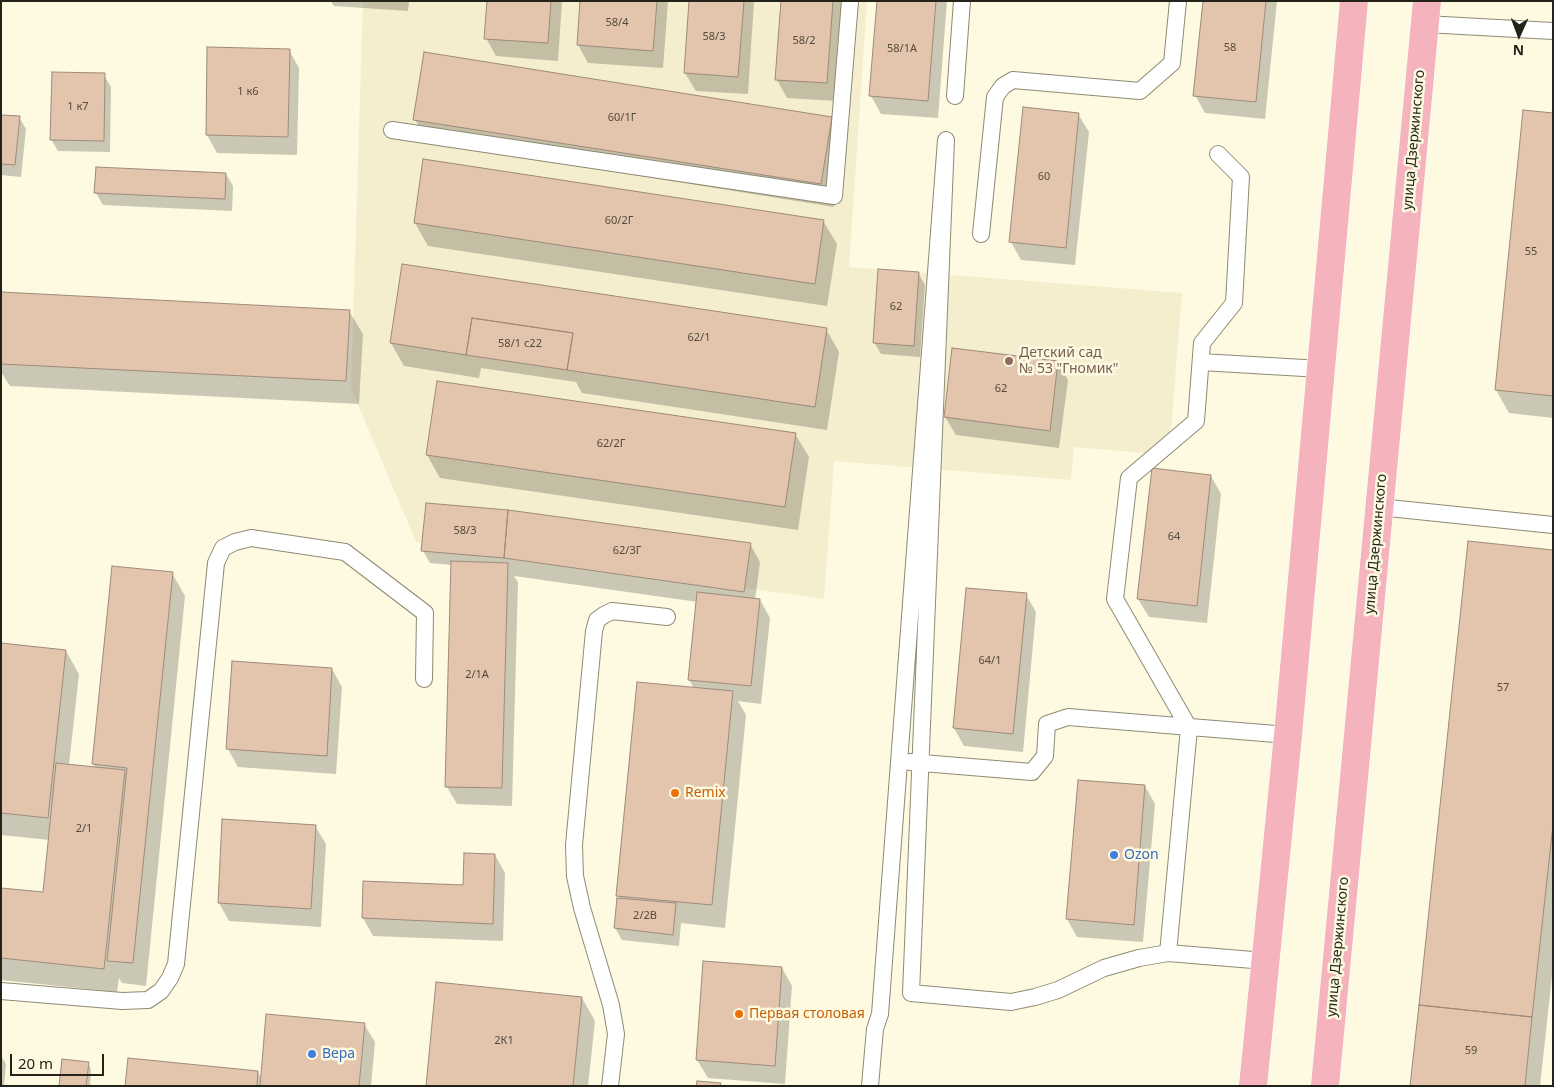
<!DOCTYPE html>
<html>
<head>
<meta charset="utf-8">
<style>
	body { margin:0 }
	#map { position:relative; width:1554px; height:1087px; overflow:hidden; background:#fdfae1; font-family:"Noto Sans",sans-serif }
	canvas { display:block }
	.frame { position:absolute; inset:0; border:2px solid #24231a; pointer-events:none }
	.north { position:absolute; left:1494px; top:10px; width:50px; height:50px; -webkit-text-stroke:4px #fdfae1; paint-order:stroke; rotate:182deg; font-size:14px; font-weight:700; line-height:20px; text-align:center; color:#24231a }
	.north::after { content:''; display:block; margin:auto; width:18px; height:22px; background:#24231a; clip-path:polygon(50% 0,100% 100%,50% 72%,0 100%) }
	.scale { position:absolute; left:10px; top:1054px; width:94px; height:22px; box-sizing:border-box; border:2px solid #24231a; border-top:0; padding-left:6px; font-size:15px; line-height:18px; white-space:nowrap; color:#24231a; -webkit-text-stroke:4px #fdfae1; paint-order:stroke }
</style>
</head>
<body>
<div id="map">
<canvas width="1554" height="1087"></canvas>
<div class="frame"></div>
<div class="north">N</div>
<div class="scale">20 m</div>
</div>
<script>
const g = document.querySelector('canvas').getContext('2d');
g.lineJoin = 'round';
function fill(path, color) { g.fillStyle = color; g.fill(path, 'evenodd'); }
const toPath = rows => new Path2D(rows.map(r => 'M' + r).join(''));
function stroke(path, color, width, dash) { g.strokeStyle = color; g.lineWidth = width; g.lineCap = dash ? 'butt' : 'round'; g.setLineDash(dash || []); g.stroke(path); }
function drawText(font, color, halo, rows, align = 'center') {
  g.font = font + ' "Noto Sans",sans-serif'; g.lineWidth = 5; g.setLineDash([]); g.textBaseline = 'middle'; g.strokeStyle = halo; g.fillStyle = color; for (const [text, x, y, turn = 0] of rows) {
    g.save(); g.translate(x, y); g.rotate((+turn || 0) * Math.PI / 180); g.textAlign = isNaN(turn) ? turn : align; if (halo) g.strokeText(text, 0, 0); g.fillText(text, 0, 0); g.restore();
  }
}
const built = toPath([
	[363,1,867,1,849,267,1182,293,1171,430,1145,453,1074,447,1071,480,834,461,824,599,416,542,351,388]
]);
const shadow = toPath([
	[331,1,409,1,408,11,334,6],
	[488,1,562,1,558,61,496,56,486,38],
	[581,1,668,1,663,68,588,63,578,45],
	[690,1,754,1,748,94,696,91,685,73],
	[782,1,844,1,837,101,787,98,777,80],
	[878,1,947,1,938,118,881,114,871,96],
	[1204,1,1277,1,1265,119,1205,113,1195,95],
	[289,50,299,68,297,155,217,153,207,135],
	[104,75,111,87,110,152,58,151,51,139],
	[1078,114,1089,132,1075,265,1021,260,1011,242],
	[1553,114,1553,418,1509,413,1496,390],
	[1,116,19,117,26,129,21,177,1,175],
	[831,118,844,141,834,207,428,142,415,119],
	[97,169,226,174,233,186,232,211,103,205,96,193],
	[823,221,837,244,827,306,428,246,415,223],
	[918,273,925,285,920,357,881,354,874,342],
	[1,293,349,311,363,334,359,404,10,386,1,372],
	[826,329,839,352,827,430,582,393,576,382,481,368,479,378,404,366,391,343],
	[953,349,1057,362,1068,380,1059,448,956,435,945,417],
	[795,434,809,457,798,530,440,478,427,455],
	[1211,476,1221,494,1207,623,1149,617,1138,599],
	[427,504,750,544,760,562,755,600,760,600,770,618,761,704,738,701,746,715,725,928,681,923,679,946,622,940,615,928,620,899,618,895,694,689,689,679,698,602,514,576,518,582,512,806,457,804,447,787,453,565,430,563,423,551],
	[1553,551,1553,967,1540,1086,1411,1086],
	[172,573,185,596,146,986,122,983,119,978,117,992,1,980,1,889,44,894,50,840,1,835,1,644,66,651,79,674,69,765,96,768,93,764],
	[1026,595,1036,612,1023,752,964,746,954,728],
	[233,662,332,669,342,687,336,774,238,767,228,749],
	[1145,786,1155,804,1143,942,1077,937,1067,919],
	[224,821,315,826,326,844,321,927,229,921,219,903],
	[495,855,505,873,503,941,373,936,363,918,364,883,464,886],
	[704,962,782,968,792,986,785,1084,708,1078,697,1060],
	[582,998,595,1021,588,1086,427,1086],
	[364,1024,375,1042,371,1086,126,1086,258,1072,261,1079],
	[1,1056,6,1064,4,1086,1,1086],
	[88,1063,91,1069,90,1086,61,1086]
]);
const building = toPath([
	[487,1,551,1,548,43,484,39,487,1],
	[580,1,657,1,653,51,577,45,580,1],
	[689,1,744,1,738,77,684,73,689,1],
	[781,1,833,1,827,83,775,80,781,1],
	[877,1,936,1,928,101,869,96,877,1],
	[1203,1,1266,1,1256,102,1193,96,1203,1],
	[207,47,290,49,288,137,206,135,207,47],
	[424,52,832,117,821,184,413,120,424,52],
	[52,72,105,73,104,141,50,140,52,72],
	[1023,107,1079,113,1066,248,1009,242,1023,107],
	[1523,110,1553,113,1553,396,1495,390,1523,110],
	[1,115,20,116,15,165,1,164,1,115],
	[423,159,824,220,815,284,414,223,423,159],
	[96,167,226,173,225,199,94,193,96,167],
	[402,264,827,328,815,407,567,370,573,333,472,318,466,355,390,343,402,264],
	[878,269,919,272,914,346,873,343,878,269],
	[1,292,350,310,346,381,1,364,1,292],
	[472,318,573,333,567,370,466,355,472,318],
	[952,348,1058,361,1050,431,944,417,952,348],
	[437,381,796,433,785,507,426,455,437,381],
	[1152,468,1211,475,1197,606,1137,599,1152,468],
	[426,503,508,510,504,558,421,551,426,503],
	[508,510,751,543,744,592,504,558,508,510],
	[1468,541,1553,550,1553,825,1532,1017,1419,1005,1468,541],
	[451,561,508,563,502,788,445,787,451,561],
	[112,566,173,572,133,963,107,961,127,768,92,764,112,566],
	[966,588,1027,593,1013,734,953,728,966,588],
	[697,592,760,599,751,686,688,680,697,592],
	[1,643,66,650,48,818,1,813,1,643],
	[232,661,332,668,327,756,226,749,232,661],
	[637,682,733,691,712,905,616,896,637,682],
	[56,763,125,770,104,969,1,958,1,888,43,892,56,763],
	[1078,780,1145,785,1134,925,1066,919,1078,780],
	[222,819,316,825,311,909,218,903,222,819],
	[464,853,495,854,493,924,362,918,363,881,463,885,464,853],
	[617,898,676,903,673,935,614,928,617,898],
	[703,961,782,967,775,1066,696,1060,703,961],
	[436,982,582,997,573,1086,426,1086,436,982],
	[1419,1005,1532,1017,1525,1086,1410,1086,1419,1005],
	[266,1014,365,1023,359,1086,260,1086,266,1014],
	[128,1058,258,1071,257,1086,125,1086,128,1058],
	[62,1059,89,1062,86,1086,59,1086,62,1059],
	[697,1081,721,1083,720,1086,696,1086,697,1081]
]);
const service = toPath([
	[1425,24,1553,31],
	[955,96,962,1],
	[392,130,834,196,850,1],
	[981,234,995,97,1003,86,1013,80,1140,91,1172,63,1178,1],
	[1201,362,1321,369],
	[1379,507,1553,525],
	[910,762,1032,772,1045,756,1047,724,1068,717,1288,735],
	[1168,953,1265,961],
	[1,991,122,1001,148,1000,161,991,170,978,176,964,216,563,223,548,235,542,251,538,345,552,425,613,424,679],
	[610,1086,616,1034,611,1005,582,908,575,876,574,845,594,631,597,620,604,615,612,611,667,617],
	[870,1086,875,1029,880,1014,946,140,911,993,1011,1002,1035,997,1058,990,1104,968,1139,958,1168,953,1189,728,1115,599,1129,478,1196,421,1202,343,1234,303,1241,177,1218,154]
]);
const primary = toPath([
	[1253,1086,1288,735,1354,1],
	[1325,1086,1427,1]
]);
const markers = [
	[1009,361,5,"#8d6e63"],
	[675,793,5,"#e8710a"],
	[1114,855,5,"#3f7fe0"],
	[739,1014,5,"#e8710a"],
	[312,1054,5,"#3f7fe0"]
];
const numberNames = [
	["58/4",617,23],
	["58/3",714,37],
	["58/2",804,41],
	["58",1230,48],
	["58/1А",902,49],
	["1 к6",248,92],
	["1 к7",78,107],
	["60/1Г",622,118],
	["60",1044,177],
	["60/2Г",619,221],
	["55",1531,252],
	["62",896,307],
	["62/1",699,338],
	["58/1 с22",520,344],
	["62",1001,389],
	["62/2Г",611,444],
	["58/3",465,531],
	["64",1174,537],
	["62/3Г",627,551],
	["64/1",990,661],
	["2/1А",477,675],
	["57",1503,688],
	["2/1",84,829],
	["2/2В",645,916],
	["2К1",504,1041],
	["59",1471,1051]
];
const streetNames = [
	["улица Дзержинского",1414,140,-85],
	["улица Дзержинского",1376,544,-85],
	["улица Дзержинского",1338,947,-85]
];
const educationNames = [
	["Детский сад",1019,353],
	["№ 53 \"Гномик\"",1019,369]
];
const foodNames = [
	["Remix",685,793],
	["Первая столовая",749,1014]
];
const shopNames = [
	["Ozon",1124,855],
	["Вера",322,1054]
];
fill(built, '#f4eece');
fill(shadow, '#0003');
fill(building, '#e3c4ac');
stroke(building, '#9e8a7b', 1);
stroke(service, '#8e8a74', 18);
stroke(primary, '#fff', 29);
stroke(service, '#fff', 16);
stroke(primary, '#f4b3bd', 28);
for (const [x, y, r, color] of markers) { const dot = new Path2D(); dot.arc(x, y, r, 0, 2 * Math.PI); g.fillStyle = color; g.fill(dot); stroke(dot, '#fdfae1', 2); }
drawText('11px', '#544b3e', null, numberNames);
drawText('14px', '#24231a', '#fdfae1', streetNames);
drawText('14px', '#785e54', '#fdfae1', educationNames, 'left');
drawText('14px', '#c56008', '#fdfae1', foodNames, 'left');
drawText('14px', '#366cbe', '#fdfae1', shopNames, 'left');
</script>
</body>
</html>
